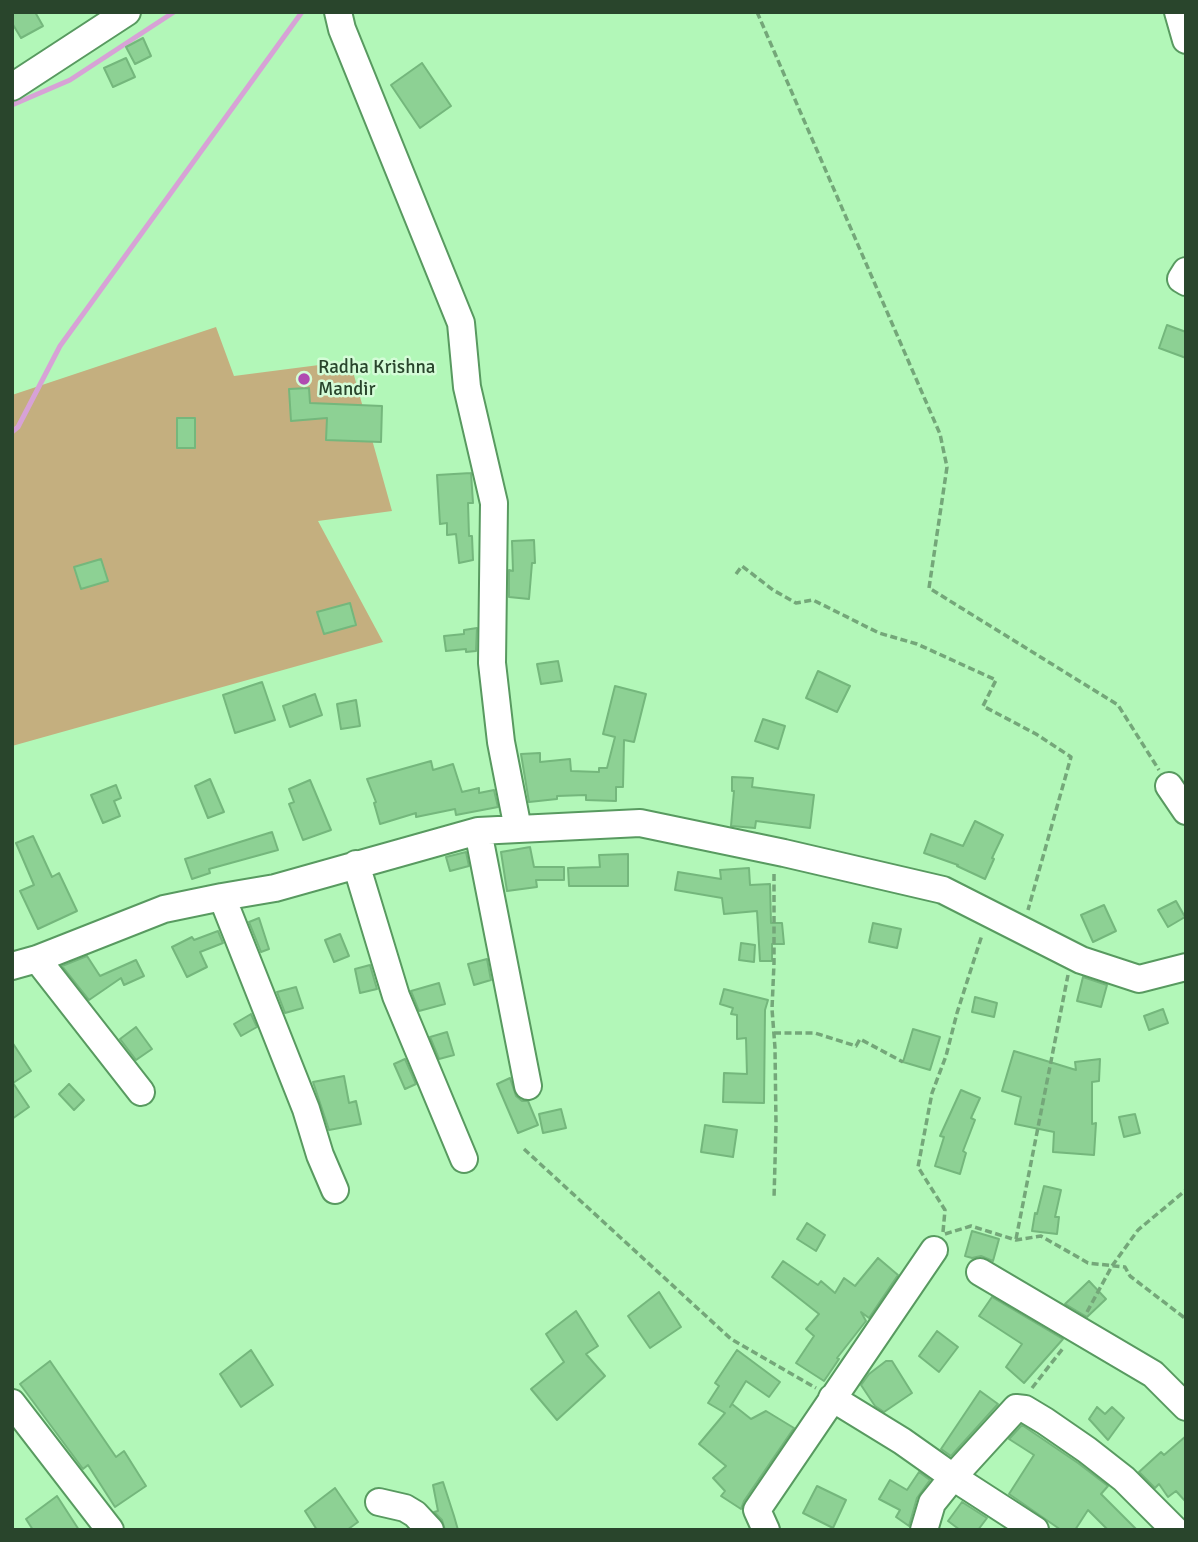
<!DOCTYPE html>
<html>
<head>
<meta charset="utf-8">
<style>
	body { margin:0 }
	#map { position:relative; width:1198px; height:1542px; overflow:hidden; background:#b2f7b8; font-family:Signika,sans-serif }
	canvas { display:block }
	.frame { position:absolute; inset:0; border:14px solid #29452c; pointer-events:none }
</style>
</head>
<body>
<div id="map">
<canvas width="1198" height="1542"></canvas>
<div class="frame"></div>
</div>
<script>
const g = document.querySelector('canvas').getContext('2d');
g.lineJoin = 'round';
function fill(path, color) { g.fillStyle = color; g.fill(path, 'evenodd'); }
const toPath = rows => new Path2D(rows.map(r => 'M' + r).join(''));
function stroke(path, color, width, dash) { g.strokeStyle = color; g.lineWidth = width; g.lineCap = dash ? 'butt' : 'round'; g.setLineDash(dash || []); g.stroke(path); }
function drawText(font, color, halo, rows, align = 'center') {
  g.font = font + ' Signika,sans-serif'; g.lineWidth = 5; g.setLineDash([]); g.textBaseline = 'middle'; g.strokeStyle = halo; g.fillStyle = color; for (const [text, x, y, turn = 0] of rows) {
    g.save(); g.translate(x, y); g.rotate((+turn || 0) * Math.PI / 180); g.textAlign = isNaN(turn) ? turn : align; if (halo) g.strokeText(text, 0, 0); g.fillText(text, 0, 0); g.restore();
  }
}
const green = toPath([
	[216,327,234,376,350,361,392,511,318,521,383,642,12,746,12,395]
]);
const stream = toPath([
	[12,105,70,80,174,12],
	[12,432,18,427,60,346,302,12]
]);
const building = toPath([
	[12,12,35,12,43,26,21,38,12,23,12,12],
	[143,38,151,56,135,64,126,47,143,38],
	[126,58,135,77,113,87,104,68,126,58],
	[422,63,451,106,420,128,391,85,422,63],
	[1167,325,1186,332,1186,358,1159,348,1167,325],
	[309,388,310,403,382,406,381,442,326,440,327,418,291,421,289,389,309,388],
	[177,418,195,418,195,448,177,448,177,418],
	[471,473,473,503,468,503,469,536,472,536,473,560,459,563,456,534,447,535,447,523,440,524,437,475,471,473],
	[534,540,535,563,532,563,529,599,509,597,509,570,513,571,512,541,534,540],
	[101,559,108,581,81,589,74,567,101,559],
	[350,603,356,625,324,634,317,612,350,603],
	[477,628,476,651,466,652,466,649,446,651,444,636,464,634,464,630,477,628],
	[558,661,562,681,541,684,537,664,558,661],
	[818,671,850,686,837,712,806,698,818,671],
	[262,682,275,720,235,733,223,695,262,682],
	[615,686,646,694,634,742,624,740,623,787,616,787,616,801,586,800,586,795,557,796,557,799,529,802,521,754,540,753,540,762,570,759,571,771,599,772,599,768,607,768,615,737,603,734,615,686],
	[315,694,322,715,290,727,283,706,315,694],
	[356,700,360,726,341,729,337,704,356,700],
	[763,719,785,726,778,749,755,741,763,719],
	[431,761,433,770,453,764,462,792,479,788,479,793,494,790,498,807,456,815,455,809,416,817,416,813,380,824,374,803,376,802,367,779,431,761],
	[732,777,753,778,752,787,814,795,810,828,756,821,755,828,731,826,734,791,732,791,732,777],
	[210,779,224,812,208,818,195,786,210,779],
	[310,780,331,830,303,840,289,804,294,802,289,789,310,780],
	[116,785,121,798,114,801,120,816,103,823,91,795,116,785],
	[975,821,1003,835,992,858,994,859,985,879,957,866,958,865,924,853,931,834,963,846,975,821],
	[272,832,278,850,209,869,210,873,192,879,185,859,272,832],
	[33,836,52,877,59,873,77,911,38,929,20,891,34,885,16,843,33,836],
	[530,847,534,867,564,867,564,880,536,880,537,887,507,891,501,852,530,847],
	[466,852,469,866,450,871,446,857,466,852],
	[628,854,628,886,569,886,568,868,600,867,599,855,628,854],
	[749,868,750,885,770,884,771,923,782,923,784,944,772,944,772,961,760,961,757,911,724,914,722,898,675,890,678,872,721,879,720,870,749,868],
	[1176,901,1185,917,1168,927,1158,910,1176,901],
	[1104,905,1116,931,1093,942,1081,915,1104,905],
	[259,918,269,949,261,952,249,922,259,918],
	[873,923,901,929,897,948,869,942,873,923],
	[218,931,223,943,200,952,207,967,187,977,172,947,192,937,194,940,218,931],
	[340,934,349,956,334,962,325,940,340,934],
	[741,943,755,945,754,962,739,960,741,943],
	[87,956,100,976,136,960,144,976,124,985,121,978,89,1000,62,966,87,956],
	[487,959,491,980,474,985,468,964,487,959],
	[370,965,377,989,360,993,355,969,370,965],
	[1083,977,1107,985,1101,1007,1077,1001,1083,977],
	[439,983,445,1004,419,1011,411,991,439,983],
	[296,987,303,1008,285,1013,277,992,296,987],
	[724,989,768,1000,765,1010,764,1103,723,1102,724,1073,747,1074,746,1038,737,1039,737,1015,731,1014,733,1008,720,1004,724,989],
	[975,997,997,1003,994,1017,972,1012,975,997],
	[1163,1009,1168,1023,1149,1030,1144,1016,1163,1009],
	[251,1014,257,1027,241,1036,234,1024,251,1014],
	[136,1027,152,1049,136,1060,120,1039,136,1027],
	[913,1029,940,1037,930,1070,903,1062,913,1029],
	[447,1032,454,1055,439,1059,430,1037,447,1032],
	[12,1042,31,1071,13,1083,29,1107,12,1119,12,1042],
	[1014,1051,1076,1070,1075,1062,1100,1059,1099,1081,1092,1082,1092,1124,1096,1123,1094,1155,1053,1152,1054,1132,1015,1124,1021,1097,1002,1091,1014,1051],
	[405,1059,416,1084,405,1089,394,1064,405,1059],
	[344,1076,349,1103,356,1101,361,1124,329,1130,313,1082,344,1076],
	[510,1078,516,1096,522,1101,528,1101,538,1125,518,1133,497,1084,510,1078],
	[69,1084,84,1100,74,1110,59,1094,69,1084],
	[961,1090,980,1098,971,1118,975,1120,963,1151,966,1153,960,1174,935,1166,944,1137,940,1136,961,1090],
	[561,1109,566,1128,543,1133,539,1114,561,1109],
	[1135,1114,1140,1133,1124,1137,1119,1117,1135,1114],
	[705,1125,737,1130,733,1157,701,1152,705,1125],
	[1044,1186,1061,1190,1055,1217,1059,1217,1057,1234,1032,1231,1035,1213,1037,1214,1044,1186],
	[807,1223,825,1235,816,1251,797,1239,807,1223],
	[972,1231,999,1239,993,1261,981,1256,972,1258,965,1256,972,1231],
	[878,1258,898,1275,869,1318,861,1312,866,1321,837,1358,839,1359,824,1381,796,1363,814,1336,806,1329,819,1314,772,1277,783,1261,818,1285,821,1281,835,1293,844,1278,855,1286,878,1258],
	[1089,1281,1106,1299,1087,1317,1065,1304,1089,1281],
	[659,1292,681,1327,650,1348,628,1316,659,1292],
	[992,1297,1063,1339,1024,1383,1006,1367,1022,1344,979,1316,992,1297],
	[576,1311,598,1346,586,1354,605,1376,557,1420,531,1389,564,1362,546,1334,576,1311],
	[937,1331,958,1347,939,1372,919,1356,937,1331],
	[251,1350,273,1385,241,1407,220,1374,251,1350],
	[737,1350,780,1382,769,1397,746,1381,730,1407,732,1404,751,1419,766,1411,794,1428,744,1501,741,1509,721,1496,725,1491,713,1478,726,1466,699,1444,725,1413,708,1403,719,1386,715,1383,737,1350],
	[50,1361,116,1457,124,1451,146,1486,115,1507,88,1465,83,1469,20,1384,50,1361],
	[886,1361,892,1361,912,1393,884,1412,875,1406,861,1385,869,1374,886,1361],
	[980,1391,998,1404,951,1456,941,1449,980,1391],
	[1097,1407,1105,1414,1112,1407,1124,1418,1108,1440,1089,1419,1097,1407],
	[1022,1425,1078,1463,1108,1486,1101,1494,1137,1530,1108,1530,1088,1510,1075,1530,1061,1530,1009,1494,1034,1455,1009,1439,1022,1425],
	[1186,1436,1186,1502,1176,1491,1168,1497,1159,1484,1155,1488,1139,1472,1161,1452,1164,1455,1186,1436],
	[919,1472,930,1480,917,1498,909,1526,896,1517,900,1510,879,1499,890,1480,907,1490,919,1472],
	[443,1482,454,1516,458,1530,445,1530,442,1520,434,1512,438,1511,433,1485,443,1482],
	[817,1486,846,1500,833,1528,803,1513,817,1486],
	[335,1488,358,1522,347,1530,317,1530,305,1511,335,1488],
	[57,1496,79,1530,33,1530,26,1519,57,1496],
	[962,1502,987,1518,978,1530,960,1530,948,1521,962,1502]
]);
const path = toPath([
	[757,12,940,434,947,467,929,588,1118,705,1159,770],
	[736,574,742,566,773,590,796,603,813,600,879,633,917,644,996,680,983,706,1036,734,1071,757,1028,910],
	[774,874,774,963,772,1009,775,1048,776,1125,774,1199],
	[774,1033,815,1033,856,1046,860,1039,903,1062],
	[524,1149,731,1339,816,1388],
	[943,1232,945,1210,918,1167,932,1093,946,1056,957,1013,982,935],
	[945,1234,971,1226,1016,1240,1041,1236,1088,1263,1125,1267,1130,1276,1186,1319],
	[1016,1239,1068,975],
	[1087,1312,1112,1266,1138,1230,1186,1190],
	[1032,1388,1064,1347]
]);
const minor = toPath([
	[338,12,342,29,461,323,467,387,494,503,492,663,501,742,518,829],
	[1178,12,1186,40],
	[12,87,127,12],
	[1186,271,1181,279,1186,282],
	[1169,786,1186,811],
	[478,831,528,1086],
	[356,864,396,996,464,1159],
	[222,897,306,1109,320,1155,335,1190],
	[37,959,141,1092],
	[12,966,37,959,164,909,222,897,275,888,478,831,640,823,784,853,943,890,1081,960,1139,979,1186,967],
	[980,1272,1153,1374,1186,1407],
	[832,1398,902,1441,953,1477,1035,1530],
	[12,1403,110,1530],
	[379,1502,405,1508,415,1514,430,1530],
	[766,1530,757,1510,934,1250],
	[924,1530,932,1503,953,1477,1016,1408,1025,1409,1045,1421,1087,1450,1124,1479,1175,1530]
]);
const markers = [
	[304,379,7,"#b04cb1"]
];
const poiNames = [
	["Radha Krishna",318,368],
	["Mandir",318,390]
];
fill(green, '#c4af7f');
stroke(stream, '#d7a2d6', 5);
fill(building, '#8dd194');
stroke(building, '#74b77c', 2);
stroke(minor, '#589a60', 30);
stroke(path, '#74a779', 3.5, [7, 3.5]);
stroke(minor, '#fff', 26);
for (const [x, y, r, color] of markers) { const dot = new Path2D(); dot.arc(x, y, r, 0, 2 * Math.PI); g.fillStyle = color; g.fill(dot); stroke(dot, '#d4fcd7', 2.5); }
drawText('19px', '#29452c', '#d4fcd7', poiNames, 'left');
</script>
</body>
</html>
